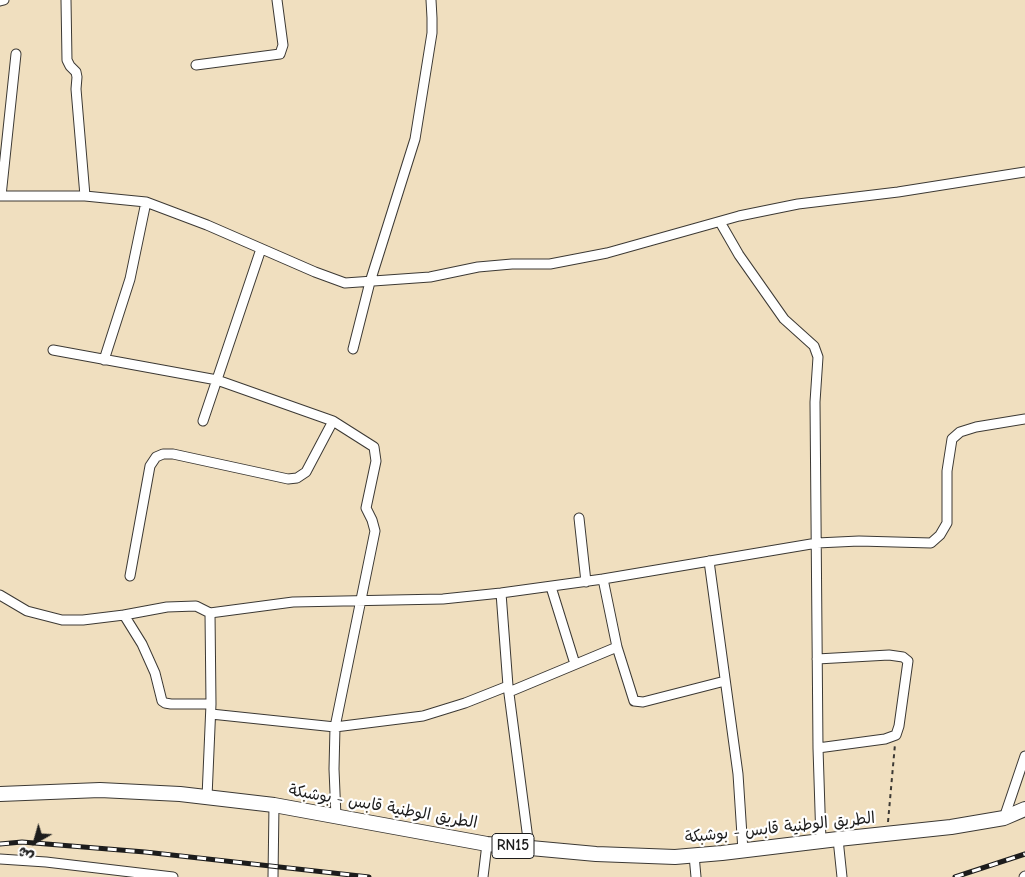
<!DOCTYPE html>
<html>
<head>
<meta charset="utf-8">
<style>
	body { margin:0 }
	#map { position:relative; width:1025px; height:877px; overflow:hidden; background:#f0dfbf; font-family:"Comic Neue","Playpen Sans Arabic",sans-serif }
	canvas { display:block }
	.north { position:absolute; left:10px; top:817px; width:50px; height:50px; -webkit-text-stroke:4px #fff; paint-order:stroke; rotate:218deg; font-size:14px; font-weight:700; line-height:20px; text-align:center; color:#1c1c1c }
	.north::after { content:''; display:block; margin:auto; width:18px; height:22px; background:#1c1c1c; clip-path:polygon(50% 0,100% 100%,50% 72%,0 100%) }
</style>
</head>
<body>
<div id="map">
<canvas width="1025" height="877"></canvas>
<div class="north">ش</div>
</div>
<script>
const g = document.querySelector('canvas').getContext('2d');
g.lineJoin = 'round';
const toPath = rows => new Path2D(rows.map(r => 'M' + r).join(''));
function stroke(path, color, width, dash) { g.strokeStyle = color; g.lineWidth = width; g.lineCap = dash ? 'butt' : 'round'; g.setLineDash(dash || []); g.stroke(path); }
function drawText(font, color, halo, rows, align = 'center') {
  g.font = font + ' "Comic Neue","Playpen Sans Arabic",sans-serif'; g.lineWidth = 4.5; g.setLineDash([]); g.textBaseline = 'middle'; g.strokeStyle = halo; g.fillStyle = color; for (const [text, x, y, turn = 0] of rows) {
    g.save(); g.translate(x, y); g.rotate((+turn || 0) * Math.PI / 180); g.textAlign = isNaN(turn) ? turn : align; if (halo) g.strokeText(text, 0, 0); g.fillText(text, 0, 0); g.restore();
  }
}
const path = toPath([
	[888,822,895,744]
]);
const street = toPath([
	[66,0,67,60,70,66,76,72,77,77,76,89,85,196],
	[0,1,4,0],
	[196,65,280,54,283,45,277,0],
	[0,196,85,196,146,202,207,225,315,272,345,283,430,277,478,267,512,264,550,264,607,253,739,216,798,204,898,192,1025,172],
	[1,196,16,54],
	[720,222,739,255,784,319,814,346,818,357,815,402,818,748,821,841],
	[353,349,370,282,415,139,432,33,432,18,431,0],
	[53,350,217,380,333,421,374,447,376,461,366,508,372,520,375,531,335,727,334,769,336,817],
	[104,360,130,279,146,202],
	[203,421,261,249],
	[579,518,586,582],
	[709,561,738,774,743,851],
	[130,576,150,466,156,457,163,454,173,454,288,479,297,478,306,472,333,421],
	[603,579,617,647,634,701,643,702,725,681],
	[551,587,575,664],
	[501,593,508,686,529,847],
	[0,595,27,611,62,620,83,620,124,615],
	[817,659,889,655,903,657,908,661,899,726,896,735,885,739,818,748],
	[509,692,617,647],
	[211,704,171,704,165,703,162,701,155,673,142,644,124,615,167,607,196,606,210,613,293,602,443,599,501,593,603,579,817,543,859,541,931,543,940,535,947,523,947,471,952,439,960,432,976,427,1025,419],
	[211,714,335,727,423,716,465,703,508,686],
	[207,797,211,704,210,613],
	[1004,818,1025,756],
	[838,839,842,877],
	[694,855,696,877],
	[0,859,46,862,173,877],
	[273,877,274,805],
	[483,877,487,844],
	[1024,877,1025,876]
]);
const primary = toPath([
	[0,794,100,790,180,794,274,805,487,844,596,854,675,857,722,853,838,839,951,827,1004,818,1025,809]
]);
const rail = toPath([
	[0,844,22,842,145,852,369,877],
	[955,877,1025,854]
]);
const shields = [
	[513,846,42]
];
const shieldNames = [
	["RN15",513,846]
];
const streetNames = [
	["الطريق الوطنية قابس - بوشبكة",383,807,10],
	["الطريق الوطنية قابس - بوشبكة",780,828,-6]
];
stroke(street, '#3c3934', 11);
stroke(primary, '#3c3934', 16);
stroke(path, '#3c3934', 2, [4, 4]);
stroke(street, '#fff', 9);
stroke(primary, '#fff', 14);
stroke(rail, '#1c1c1c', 5);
stroke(rail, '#fff', 3, [9]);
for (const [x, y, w] of shields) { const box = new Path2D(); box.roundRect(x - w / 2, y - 12.5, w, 25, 4); g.fillStyle = '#fff'; g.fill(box); stroke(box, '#1c1c1c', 1); }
drawText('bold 15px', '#1c1c1c', null, shieldNames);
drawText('16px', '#1c1c1c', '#fff', streetNames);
</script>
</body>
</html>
